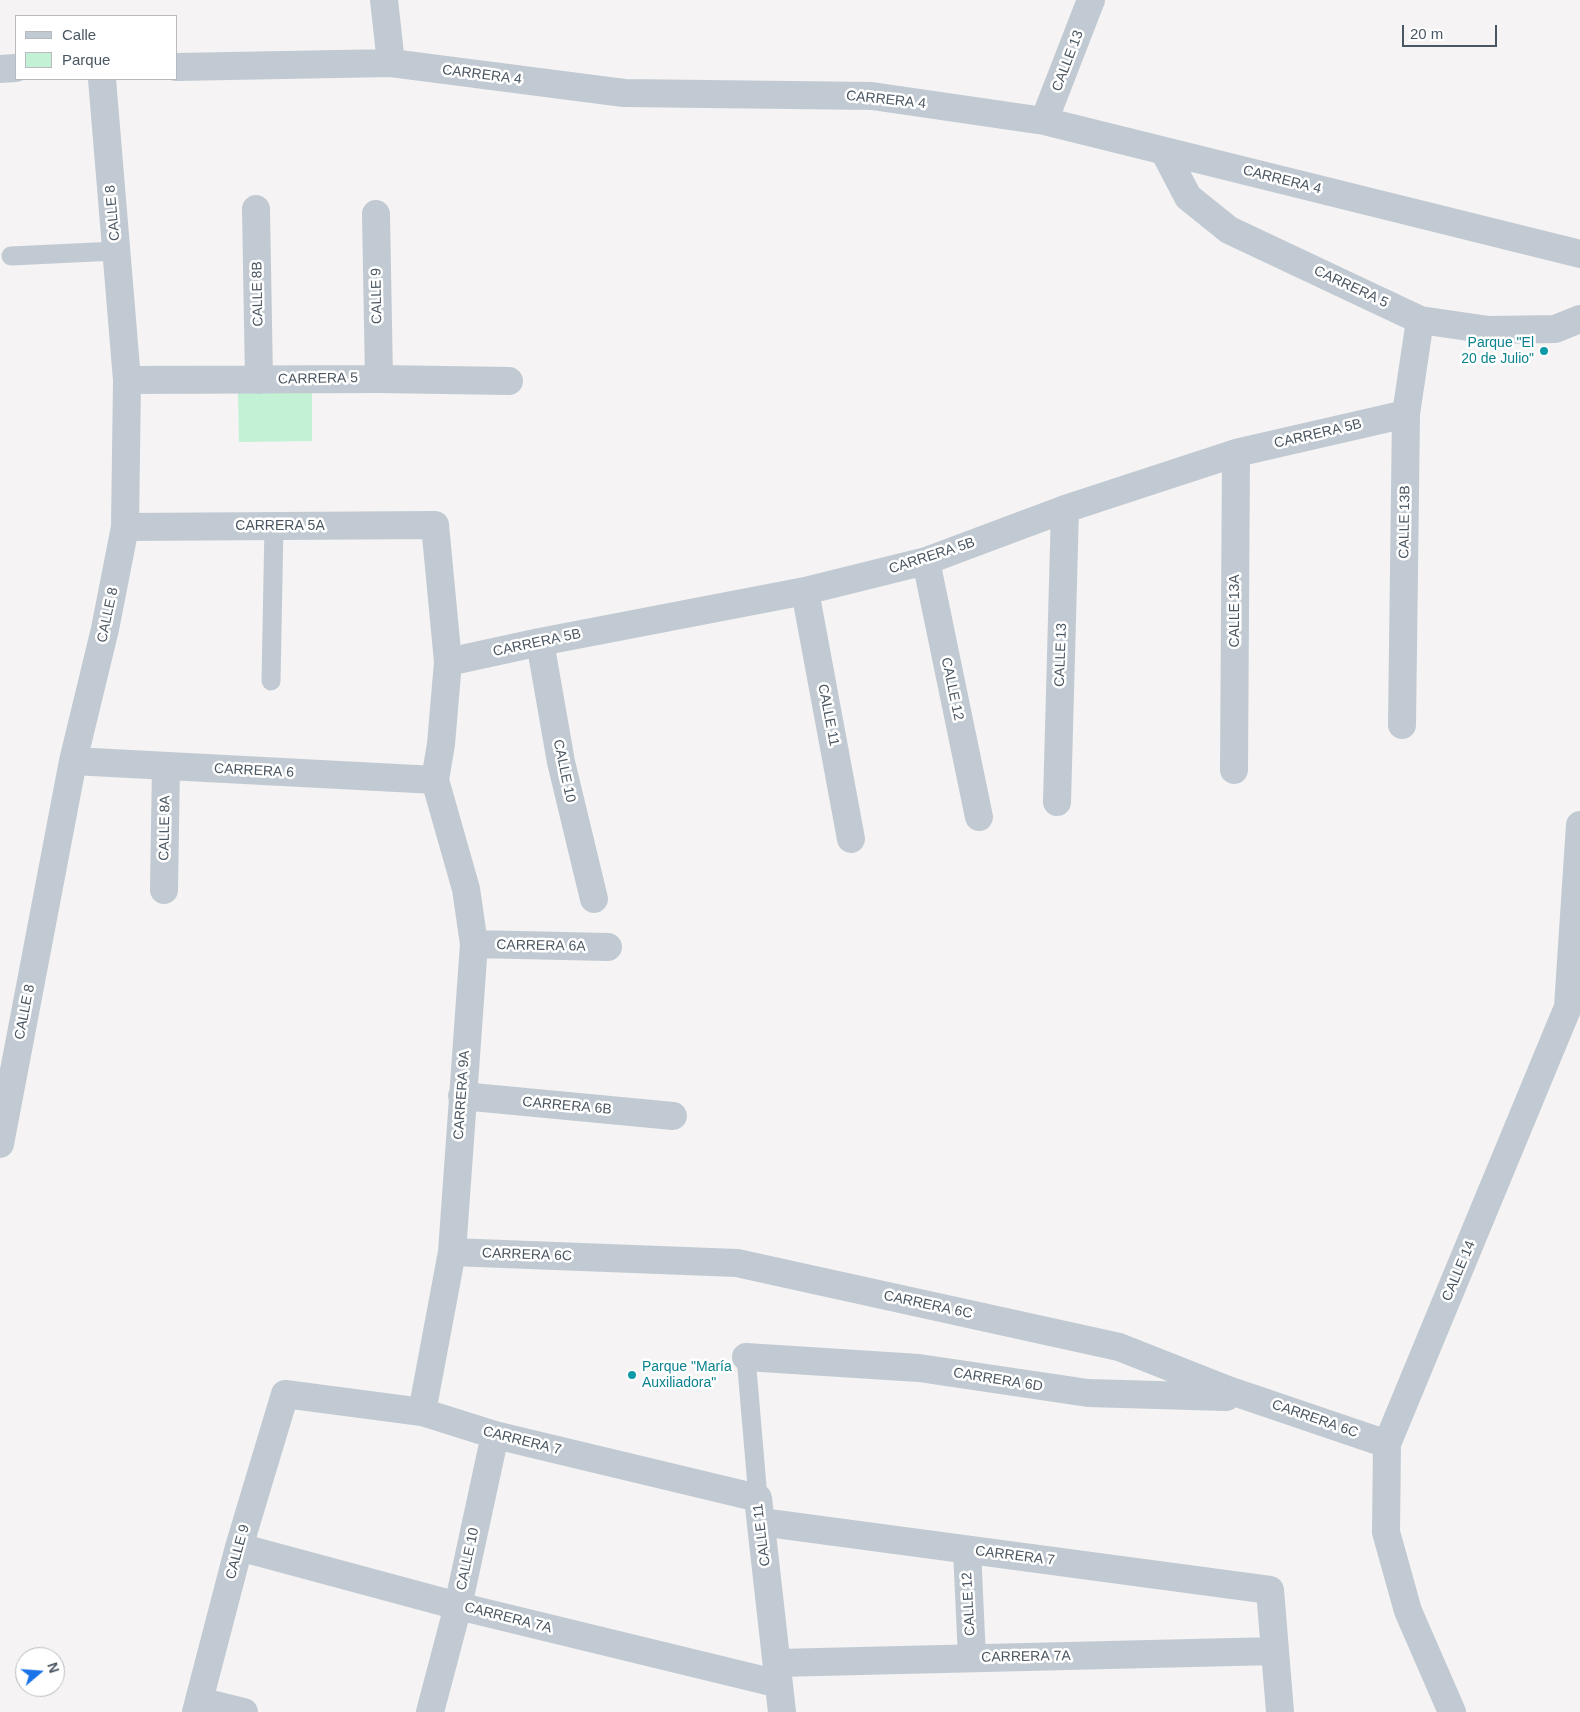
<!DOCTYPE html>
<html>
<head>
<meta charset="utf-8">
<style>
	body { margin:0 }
	#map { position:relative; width:1580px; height:1712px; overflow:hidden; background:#f5f3f3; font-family:Helvetica,sans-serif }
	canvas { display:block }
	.legend { position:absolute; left:15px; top:15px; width:162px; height:65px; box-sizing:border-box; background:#fff; border:1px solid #b7bbc0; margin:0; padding:6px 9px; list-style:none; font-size:15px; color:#4a5661 }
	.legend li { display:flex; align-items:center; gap:10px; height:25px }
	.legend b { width:25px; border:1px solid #b7bbc0 }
	.north { position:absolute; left:15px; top:1647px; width:50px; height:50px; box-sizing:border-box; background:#fff; border:1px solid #b7bbc0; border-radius:50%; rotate:72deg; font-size:14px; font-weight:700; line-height:20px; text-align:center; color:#4a5661 }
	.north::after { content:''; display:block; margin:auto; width:18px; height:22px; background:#1a73e8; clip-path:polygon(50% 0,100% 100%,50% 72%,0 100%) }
	.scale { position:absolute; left:1402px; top:25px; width:95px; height:22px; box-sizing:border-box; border:2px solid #4a5661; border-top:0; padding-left:6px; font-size:15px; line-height:18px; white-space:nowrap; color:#4a5661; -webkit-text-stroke:4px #fff; paint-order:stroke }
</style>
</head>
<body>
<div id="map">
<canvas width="1580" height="1712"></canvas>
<ul class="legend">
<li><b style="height:6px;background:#c1cad2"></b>Calle</li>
<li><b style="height:14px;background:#c3f1d5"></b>Parque</li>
</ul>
<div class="north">N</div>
<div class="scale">20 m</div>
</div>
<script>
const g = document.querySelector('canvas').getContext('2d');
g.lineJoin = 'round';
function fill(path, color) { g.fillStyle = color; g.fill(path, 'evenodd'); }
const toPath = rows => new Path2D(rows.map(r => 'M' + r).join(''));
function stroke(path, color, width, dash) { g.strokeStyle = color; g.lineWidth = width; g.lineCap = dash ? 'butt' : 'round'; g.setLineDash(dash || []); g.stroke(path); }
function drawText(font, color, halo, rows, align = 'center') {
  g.font = font + ' Helvetica,sans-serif'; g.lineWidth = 5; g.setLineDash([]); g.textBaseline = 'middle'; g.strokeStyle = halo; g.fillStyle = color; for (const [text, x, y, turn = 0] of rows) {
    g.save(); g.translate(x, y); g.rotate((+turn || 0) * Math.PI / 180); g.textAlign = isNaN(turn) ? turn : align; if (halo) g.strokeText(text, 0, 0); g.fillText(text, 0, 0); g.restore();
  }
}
const green = toPath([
	[238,392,312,392,312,441,239,442]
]);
const lane = toPath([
	[11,256,116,251],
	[271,681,274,526],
	[746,1357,758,1498]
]);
const street = toPath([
	[384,0,391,63],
	[176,67,391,63,624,93,872,96,1044,121,1580,254],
	[0,69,16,68],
	[1044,121,1091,0],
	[1164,151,1188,197,1229,230,1420,320,1489,330,1555,329,1580,319],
	[256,209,259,380],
	[376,214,379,379],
	[127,380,379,379,509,381],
	[125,527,435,525,448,662,441,744,435,780,466,889,474,944,452,1252,422,1412],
	[926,561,979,817],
	[805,591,851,839],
	[540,642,561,762,594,899],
	[448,662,540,642,805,591,926,561,1065,509,1236,453,1406,414],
	[1402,725,1406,414,1420,320],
	[73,761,435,780],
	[1234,770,1236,453],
	[1057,802,1065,509],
	[164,890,166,766],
	[474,944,608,947],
	[462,1096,673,1116],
	[0,1144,73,761,105,629,125,527,127,380,102,79],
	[452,1252,737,1263,1119,1347,1228,1390,1387,1444],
	[746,1357,919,1368,1088,1393,1226,1397],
	[761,1522,1270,1590,1280,1712],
	[239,1547,458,1606,779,1684],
	[967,1550,972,1658],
	[777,1663,1275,1651],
	[199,1701,244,1712],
	[196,1712,239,1547,285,1394,422,1412,495,1435,758,1498,782,1712],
	[430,1712,458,1606,495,1435],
	[1452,1712,1408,1611,1386,1532,1387,1444,1568,1007,1580,825]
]);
const markers = [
	[1544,351,5,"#0f9aa8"],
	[632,1375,5,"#0f9aa8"]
];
const streetNames = [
	["CALLE 13",1068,61,-69],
	["CARRERA 4",482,75,7],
	["CARRERA 4",886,100,6],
	["CARRERA 4",1282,180,14],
	["CALLE 8",113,213,-95],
	["CARRERA 5",1351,287,25],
	["CALLE 8B",258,294,-91],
	["CALLE 9",377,296,-91],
	["CARRERA 5",318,379,-1],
	["CARRERA 5B",1318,434,-13],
	["CALLE 13B",1405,522,-89],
	["CARRERA 5A",280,526],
	["CARRERA 5B",932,556,-18],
	["CALLE 13A",1235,611,-90],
	["CALLE 8",108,615,-78],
	["CARRERA 5B",537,643,-12],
	["CALLE 13",1061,655,-88],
	["CALLE 12",952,689,78],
	["CALLE 11",828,715,79],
	["CARRERA 6",254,771,3],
	["CALLE 10",564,771,78],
	["CALLE 8A",165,828,-89],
	["CARRERA 6A",541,946,1],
	["CALLE 8",25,1012,-79],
	["CARRERA 9A",462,1095,-86],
	["CARRERA 6B",567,1106,5],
	["CARRERA 6C",527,1255,2],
	["CALLE 14",1459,1271,-67],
	["CARRERA 6C",928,1305,12],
	["CARRERA 6D",998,1380,9],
	["CARRERA 6C",1315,1419,19],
	["CARRERA 7",522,1441,14],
	["CALLE 11",762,1535,-97],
	["CALLE 9",238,1552,-75],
	["CARRERA 7",1015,1556,7],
	["CALLE 10",468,1559,-78],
	["CALLE 12",969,1604,-93],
	["CARRERA 7A",508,1618,14],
	["CARRERA 7A",1026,1657,-1]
];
const cultureNames = [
	["Parque \"El",1534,343],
	["20 de Julio\"",1534,359],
	["Parque \"María",642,1367,"left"],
	["Auxiliadora\"",642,1383,"left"]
];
fill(green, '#c3f1d5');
stroke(lane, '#c1cad2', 19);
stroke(street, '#c1cad2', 28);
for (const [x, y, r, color] of markers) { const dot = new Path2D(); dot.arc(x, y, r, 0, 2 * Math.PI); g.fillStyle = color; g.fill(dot); stroke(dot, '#fff', 2); }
drawText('14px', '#4a5661', '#fff', streetNames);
drawText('14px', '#0d838f', '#fff', cultureNames, 'right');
</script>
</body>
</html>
